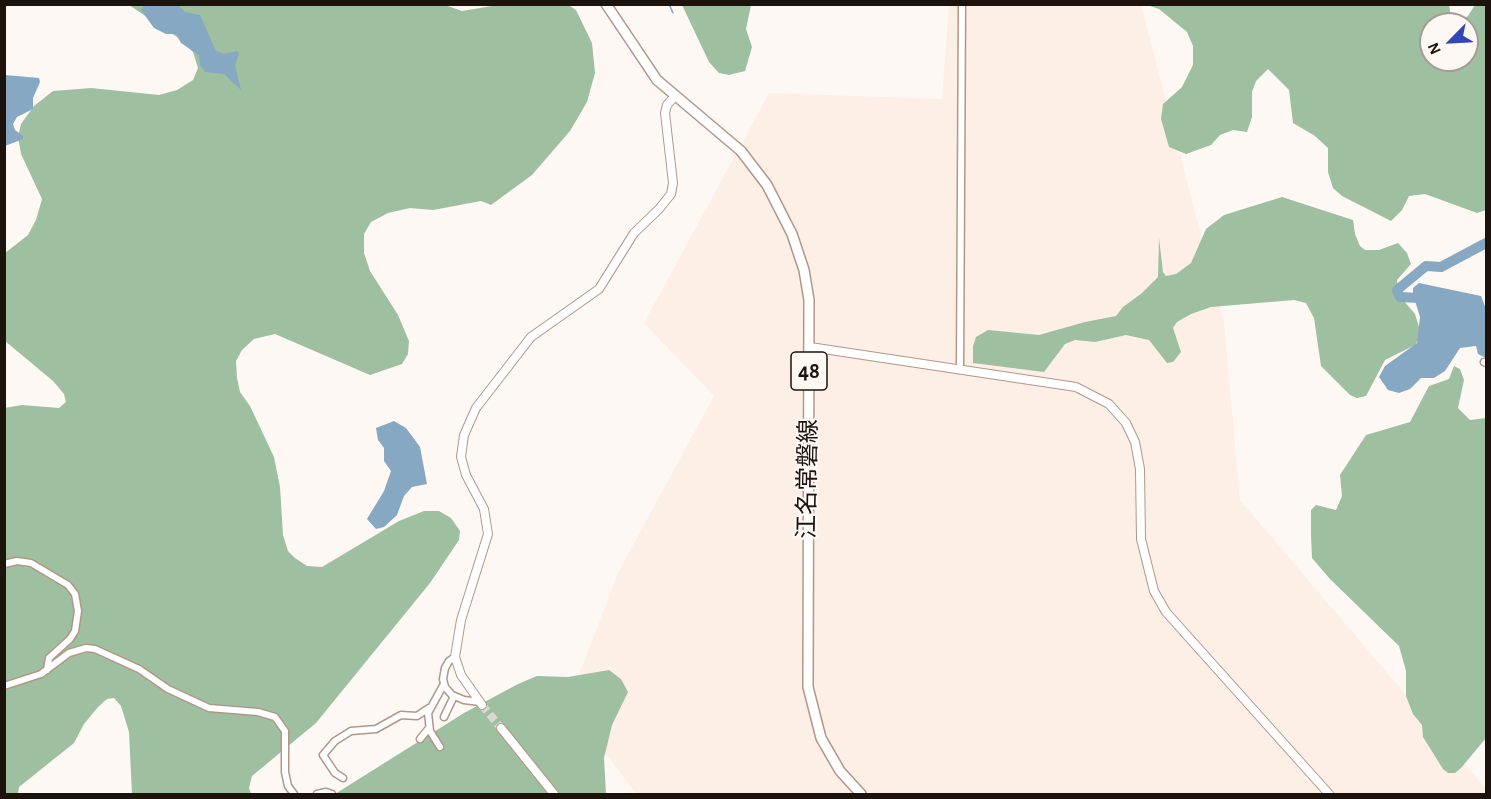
<!DOCTYPE html>
<html>
<head>
<meta charset="utf-8">
<style>
	body { margin:0 }
	#map { position:relative; width:1491px; height:799px; overflow:hidden; background:#fef8f5; font-family:"Alegreya Sans",sans-serif }
	canvas { display:block }
	.frame { position:absolute; inset:0; border:6px solid #1c130d; pointer-events:none }
	.north { position:absolute; left:1419px; top:12px; width:60px; height:60px; box-sizing:border-box; background:#fef8f5; border:2px solid #a49c98; border-radius:50%; rotate:246deg; font-size:16px; font-weight:700; line-height:24px; text-align:center; color:#1c130d }
	.north::after { content:''; display:block; margin:auto; width:21px; height:27px; background:#3246b7; clip-path:polygon(50% 0,100% 100%,50% 72%,0 100%) }
</style>
</head>
<body>
<div id="map">
<canvas width="1491" height="799"></canvas>
<div class="frame"></div>
<div class="north">N</div>
</div>
<script>
const g = document.querySelector('canvas').getContext('2d');
g.lineJoin = 'round';
function fill(path, color) { g.fillStyle = color; g.fill(path, 'evenodd'); }
const toPath = rows => new Path2D(rows.map(r => 'M' + r).join(''));
function stroke(path, color, width, dash) { g.strokeStyle = color; g.lineWidth = width; g.lineCap = dash ? 'butt' : 'round'; g.setLineDash(dash || []); g.stroke(path); }
function drawText(font, color, halo, rows, align = 'center') {
  g.font = font + ' "Alegreya Sans","Noto Sans JP",sans-serif'; g.lineWidth = 4.5; g.setLineDash([]); g.textBaseline = 'middle'; g.strokeStyle = halo; g.fillStyle = color; for (const [text, x, y, turn = 0] of rows) {
    g.save(); g.translate(x, y); g.rotate((+turn || 0) * Math.PI / 180); g.textAlign = isNaN(turn) ? turn : align; if (halo) g.strokeText(text, 0, 0); g.fillText(text, 0, 0); g.restore();
  }
}
const built = toPath([
	[949,5,1141,5,1224,323,1240,500,1486,789,1486,794,636,794,568,703,619,571,714,396,644,323,769,93,942,99]
]);
const forest = toPath([
	[442,4,462,11,498,5,567,4,576,10,592,43,595,73,587,102,570,131,532,175,491,205,481,201,433,210,410,208,388,213,371,222,364,234,364,253,370,271,398,315,409,341,408,354,402,364,370,375,275,334,254,339,242,350,236,361,237,378,240,392,250,406,274,457,280,487,283,535,288,551,295,558,307,566,322,567,399,521,424,511,439,511,451,518,460,531,459,540,430,583,316,723,252,776,249,788,251,794,132,794,129,732,121,706,114,698,107,699,98,707,84,724,74,743,19,787,18,794,5,794,4,408,22,405,59,408,66,402,64,394,53,381,5,341,5,253,28,235,36,220,42,199,21,154,18,137,21,124,34,106,53,91,91,88,159,95,177,90,193,80,198,68,193,52,177,37,129,5],
	[682,5,751,5,746,29,752,47,745,71,729,75,719,73,709,62],
	[1147,5,1449,5,1451,17,1460,21,1468,16,1475,5,1486,5,1486,210,1477,213,1425,194,1409,196,1402,210,1391,221,1342,196,1333,188,1328,172,1328,148,1315,136,1293,123,1289,90,1268,69,1256,81,1252,92,1252,117,1247,132,1233,130,1220,135,1211,145,1186,154,1169,147,1161,119,1163,104,1182,87,1193,65,1193,46,1187,32,1159,9],
	[1431,24,1467,24,1467,60,1431,60],
	[1282,197,1353,220,1355,234,1360,246,1365,250,1379,250,1398,243,1407,253,1411,264,1397,280,1398,294,1415,314,1420,330,1419,338,1415,345,1385,360,1366,396,1357,398,1350,395,1321,366,1314,318,1306,303,1294,300,1211,307,1191,314,1177,322,1173,328,1181,352,1173,362,1167,363,1149,340,1126,335,1095,342,1075,340,1065,344,1044,372,973,363,973,346,976,337,988,330,1039,335,1085,322,1116,316,1123,307,1142,293,1158,277,1159,238,1163,272,1166,276,1176,274,1191,263,1206,229,1224,215],
	[1454,366,1460,369,1464,380,1458,408,1470,420,1486,418,1486,738,1461,768,1455,773,1448,773,1443,769,1423,737,1422,725,1413,714,1406,696,1406,671,1399,646,1330,579,1312,558,1311,536,1311,510,1316,505,1336,510,1342,496,1340,475,1366,435,1410,422,1429,386,1449,379],
	[609,670,621,679,628,692,612,725,604,758,606,794,335,794,464,713,518,684,537,676,568,677]
]);
const water = toPath([
	[145,5,178,5,185,12,200,15,216,51,224,54,237,51,239,54,235,65,241,90,224,74,205,72,200,65,199,55,181,43,176,34,166,34,154,28,141,10],
	[5,75,39,78,40,82,33,98,33,109,17,117,13,124,15,130,23,136,23,139,5,146],
	[1419,283,1481,296,1486,309,1486,358,1478,354,1476,346,1460,348,1445,371,1434,378,1421,378,1410,389,1399,393,1388,390,1379,377,1385,366,1417,343,1420,317,1413,294,1413,288],
	[394,421,406,428,420,447,427,484,412,487,404,496,397,515,384,527,376,529,367,519,384,491,391,471,384,461,384,448,378,440,376,428]
]);
const stream = toPath([
	[669,4,673,13]
]);
const river = toPath([
	[1419,298,1400,297,1397,290,1426,266,1441,267,1486,243]
]);
const tertiaryTunnel = toPath([
	[482,705,501,728]
]);
const minor = toPath([
	[1484,362,1486,363],
	[960,368,962,4],
	[4,564,17,561,31,563,68,585,75,594,78,611,75,631,70,639,49,658,47,670],
	[455,657,449,661,445,668,443,679,445,687,452,695,464,700,480,702],
	[4,686,41,674,69,653,86,648,95,649,139,669,168,689,209,708,258,712,275,717,285,731,285,772,288,786,294,794],
	[444,717,454,696],
	[420,739,429,728],
	[440,747,430,731,428,713,444,684],
	[343,778,335,773,323,755,335,741,351,731,376,729,401,715,417,716,429,708],
	[317,794,326,792,332,794]
]);
const tertiary = toPath([
	[810,347,1076,387,1109,404,1126,423,1135,442,1140,469,1141,539,1154,591,1166,612,1329,794],
	[482,705,461,675,455,657,461,620,488,534,484,509,466,475,461,457,464,435,476,408,531,337,599,289,634,233,659,209,671,194,673,183,665,113,667,105,675,96],
	[501,728,554,794]
]);
const primary = toPath([
	[606,4,657,80,741,151,767,185,792,234,804,270,809,300,808,687,821,738,840,771,861,794]
]);
const shields = [
	[809,371,36]
];
const shieldNames = [
	["48",809,371]
];
const streetNames = [
	["江名常磐線",808,479,-89]
];
fill(built, '#fdeee6');
fill(forest, '#9fbfa1');
fill(water, '#86a8c3');
stroke(stream, '#86a8c3', 1.5);
stroke(river, '#86a8c3', 10);
stroke(tertiaryTunnel, '#dcd6d2', 8, [8, 4]);
stroke(minor, '#b29789', 9);
stroke(tertiary, '#b29789', 10);
stroke(primary, '#b29789', 12);
stroke(minor, '#fff', 6);
stroke(tertiary, '#fff', 8);
stroke(primary, '#fff', 9);
for (const [x, y, w] of shields) { const box = new Path2D(); box.roundRect(x - w / 2, y - 19, w, 38, 4.5); g.fillStyle = '#fef8f5'; g.fill(box); stroke(box, '#1c130d', 1.5); }
drawText('bold 22px', '#1c130d', null, shieldNames);
drawText('24px', '#1c130d', '#fef8f5', streetNames);
</script>
</body>
</html>
